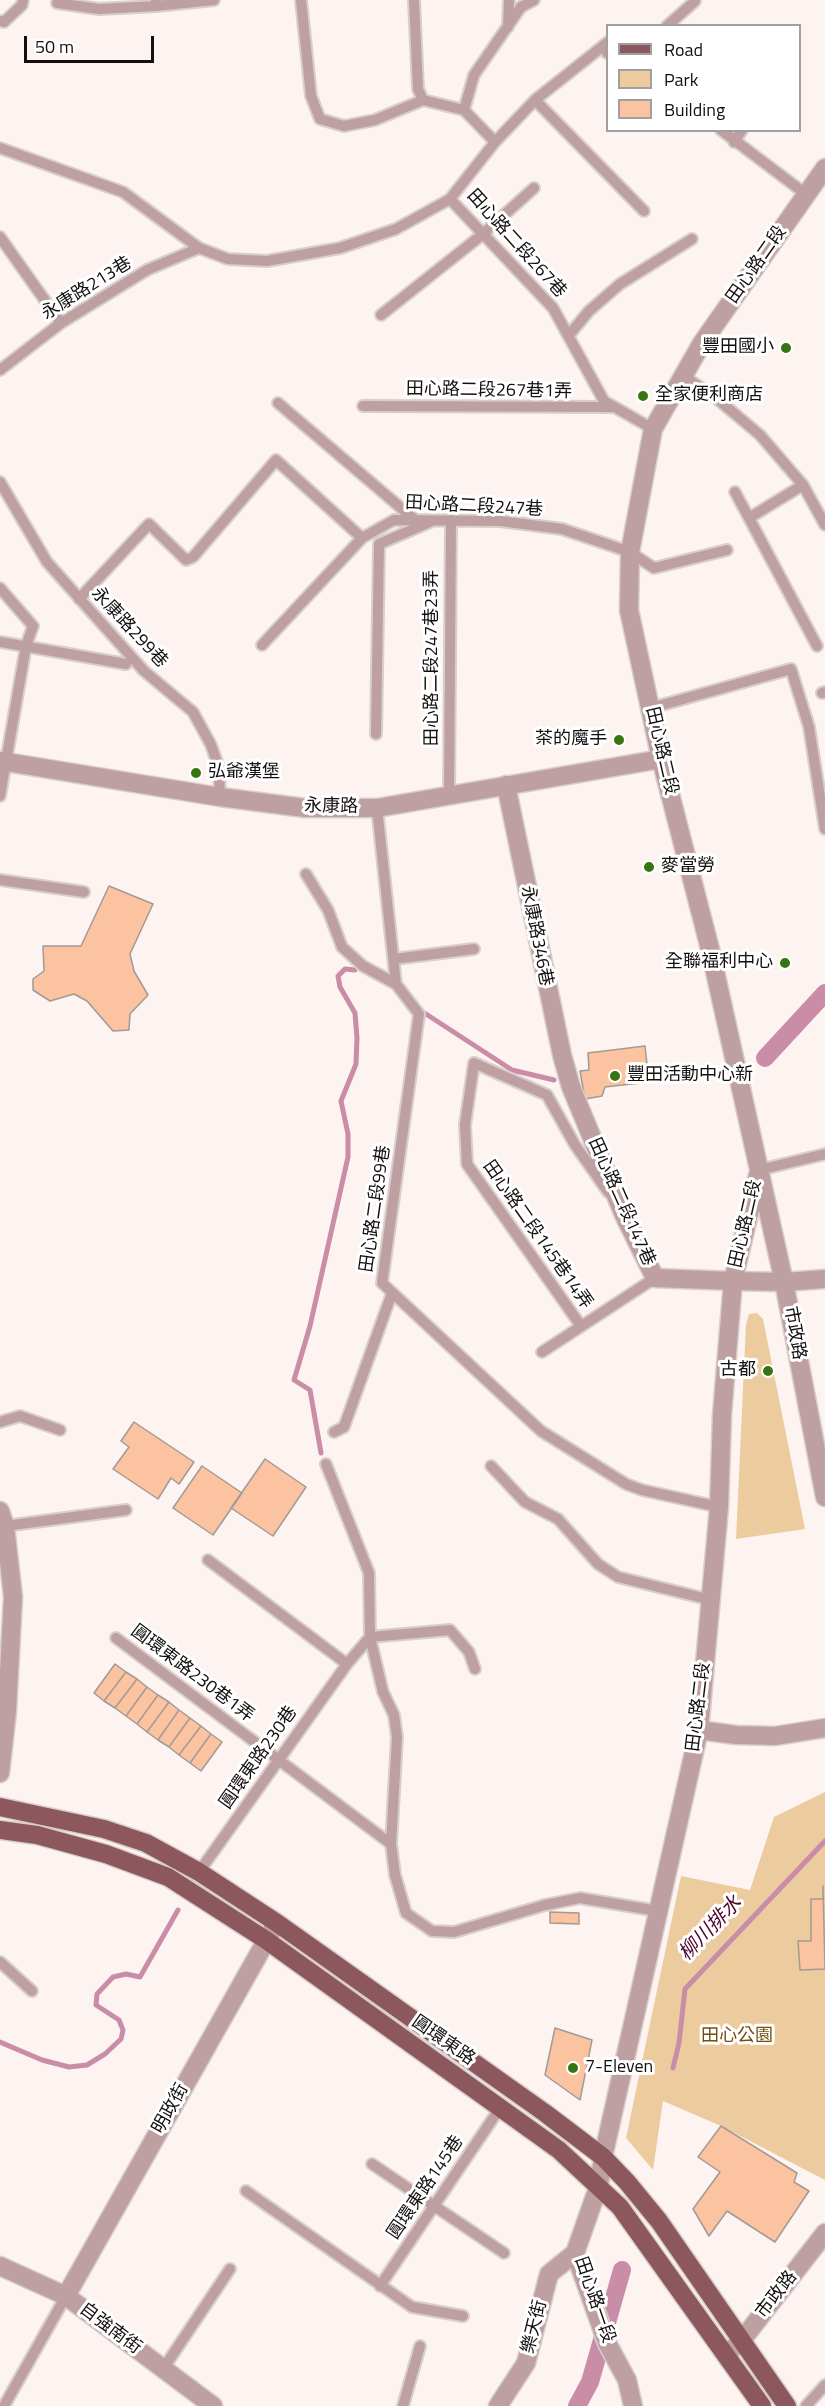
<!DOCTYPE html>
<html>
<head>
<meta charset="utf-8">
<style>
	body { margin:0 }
	#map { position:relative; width:825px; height:2406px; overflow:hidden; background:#fdf3f0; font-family:"Titillium Web",sans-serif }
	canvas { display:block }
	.legend { position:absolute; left:606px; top:24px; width:195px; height:108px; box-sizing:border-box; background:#fff; border:2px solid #a19f9f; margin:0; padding:8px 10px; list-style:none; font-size:18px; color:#130f0f }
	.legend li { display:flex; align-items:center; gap:12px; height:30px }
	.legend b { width:30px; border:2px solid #a19f9f }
	.scale { position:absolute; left:24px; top:36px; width:130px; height:27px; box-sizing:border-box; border:3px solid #130f0f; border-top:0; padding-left:8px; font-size:18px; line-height:21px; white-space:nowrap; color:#130f0f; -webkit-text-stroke:4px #fff; paint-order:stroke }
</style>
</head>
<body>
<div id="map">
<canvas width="825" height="2406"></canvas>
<ul class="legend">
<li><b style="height:8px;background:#8c585e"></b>Road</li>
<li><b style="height:16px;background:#eccb9f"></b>Park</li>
<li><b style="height:16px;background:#fbc39f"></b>Building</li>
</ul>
<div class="scale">50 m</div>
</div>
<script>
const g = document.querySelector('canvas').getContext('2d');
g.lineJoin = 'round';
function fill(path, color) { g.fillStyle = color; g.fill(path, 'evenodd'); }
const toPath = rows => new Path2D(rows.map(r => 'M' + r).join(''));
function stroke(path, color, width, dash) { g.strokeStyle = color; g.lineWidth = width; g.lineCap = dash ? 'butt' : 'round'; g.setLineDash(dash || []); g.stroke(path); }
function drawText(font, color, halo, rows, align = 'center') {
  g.font = font + ' "Titillium Web","Noto Sans TC",sans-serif'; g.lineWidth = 6; g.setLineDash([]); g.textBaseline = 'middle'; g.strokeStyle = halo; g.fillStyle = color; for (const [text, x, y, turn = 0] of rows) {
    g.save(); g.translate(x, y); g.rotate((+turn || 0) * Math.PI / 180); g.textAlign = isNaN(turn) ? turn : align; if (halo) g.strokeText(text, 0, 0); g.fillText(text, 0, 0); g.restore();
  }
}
const green = toPath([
	[757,1313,763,1319,805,1529,736,1539,746,1324,749,1314],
	[825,1792,825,2180,721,2126,663,2101,653,2170,626,2138,681,1876,750,1890,774,1817]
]);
const stream = toPath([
	[426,1014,512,1070,554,1080],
	[321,1453,310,1390,294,1380,310,1326,348,1157,348,1134,341,1101,356,1064,357,1038,355,1013,340,987,338,976,345,969,355,970],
	[0,2042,42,2060,69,2067,87,2065,105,2054,121,2039,123,2030,119,2020,96,2005,97,1994,113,1977,126,1974,140,1977,178,1910],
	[673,2068,679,2043,685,1989,825,1841]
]);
const canal = toPath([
	[765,1058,825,993],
	[577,2406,590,2382,622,2270]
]);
const building = toPath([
	[109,886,153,904,130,954,134,971,148,995,130,1014,129,1030,113,1031,87,1001,74,994,50,1001,33,990,33,979,44,971,43,946,81,946,109,886],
	[645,1046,649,1082,605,1087,602,1096,585,1099,580,1071,589,1070,588,1053,645,1046],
	[134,1422,194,1462,179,1484,171,1478,158,1499,113,1469,129,1447,121,1441,134,1422],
	[265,1459,306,1487,273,1536,231,1508,265,1459],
	[202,1466,242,1493,213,1535,173,1508,202,1466],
	[115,1664,126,1672,104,1701,94,1693,115,1664],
	[126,1672,137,1679,115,1708,104,1701,126,1672],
	[137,1679,147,1687,126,1716,115,1708,137,1679],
	[147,1687,158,1695,137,1724,126,1716,147,1687],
	[158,1695,169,1702,147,1732,137,1724,158,1695],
	[169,1702,179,1710,158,1740,147,1732,169,1702],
	[179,1710,190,1718,169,1747,158,1740,179,1710],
	[190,1718,201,1726,179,1755,169,1747,190,1718],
	[201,1726,211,1734,190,1763,179,1755,201,1726],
	[211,1734,222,1742,201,1771,190,1763,211,1734],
	[823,1886,825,1969,800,1970,798,1941,811,1941,811,1899,823,1899,823,1886],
	[550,1912,579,1913,579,1924,550,1923,550,1912],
	[555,2028,592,2040,580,2100,545,2075,555,2028],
	[721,2126,797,2173,794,2182,809,2191,775,2242,727,2211,709,2236,693,2209,720,2172,698,2157,721,2126]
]);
const service = toPath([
	[301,0,311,96,320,119,344,126,375,120,423,100],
	[414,0,418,89,423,100],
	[156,1,156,6,214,0],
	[57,3,99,9,156,6],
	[0,21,4,22,22,5,23,0],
	[667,26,695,1],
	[508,27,509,0],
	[607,53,608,53],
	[423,100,464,110,495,142,450,199,553,308,604,401,653,429],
	[535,100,644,211],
	[464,110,474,75,521,7,534,0],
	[721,130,807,195],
	[495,142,535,100,608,42],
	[734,142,742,130],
	[0,148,123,192,199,248,228,259,267,261,340,248,396,229,450,199],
	[0,237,61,323],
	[381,315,483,234,534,188],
	[569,335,589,311,620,284,692,239],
	[0,370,61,323,147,270,199,248],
	[682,375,716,398,760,435,803,485,825,525],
	[278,403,414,519],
	[363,406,614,407],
	[0,482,47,562,144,671,193,712,211,745,219,768,220,797],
	[803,485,749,518,817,646],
	[735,492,749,518],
	[0,588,33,626,26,646,0,796],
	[79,599,149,524,186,560,193,557,276,460,362,538,394,520,500,521,562,529,630,552,654,568,727,550],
	[0,642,126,664],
	[262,645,362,538],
	[822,693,825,692],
	[651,708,791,669,809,727,825,829],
	[376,734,379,544,430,522],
	[449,796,451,520],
	[377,808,396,984,419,1014,382,1283,541,1431,626,1484,642,1490,719,1507],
	[306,874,328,910,342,947,363,966,396,984],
	[0,880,84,892],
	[394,959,474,949],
	[759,1170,825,1154],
	[581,1326,467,1164,465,1125,474,1063,547,1095,575,1145,608,1192],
	[542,1352,655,1278],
	[0,1422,20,1416,60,1430],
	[334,1432,344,1427,392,1293],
	[326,1464,369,1573,370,1637,383,1692,394,1715,397,1737,391,1844],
	[491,1466,525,1502,558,1519,598,1564,618,1577,711,1600],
	[5,1526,126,1510],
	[208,1560,347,1664],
	[370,1637,450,1630,469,1652,475,1669],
	[116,1638,391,1844,395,1875,406,1913,432,1931,454,1932,545,1905,580,1898,658,1911],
	[199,1872,347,1664,370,1637],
	[0,1962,32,1991],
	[372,2164,504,2253],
	[246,2191,412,2307,463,2316],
	[380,2286,500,2108],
	[163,2369,230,2269],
	[4,2406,66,2296],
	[403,2406,420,2346],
	[806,2406,825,2385]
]);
const minor = toPath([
	[0,761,220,797,305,808,377,808,661,759],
	[506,785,562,1055,571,1087,624,1215,655,1278,733,1281],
	[0,1511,5,1526,13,1597,7,1711,0,1773],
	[603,2157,599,2185,575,2253,607,2343,627,2380,633,2406],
	[0,2266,66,2296,213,2406],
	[66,2296,274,1927],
	[498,2406,526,2363,549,2274,575,2253]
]);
const tertiary = toPath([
	[825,168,702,343,653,429,630,552,629,610,661,759,710,949,784,1282,825,1497],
	[733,1281,784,1282,825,1279],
	[699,1730,736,1735,775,1736,825,1728],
	[603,2157,699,1730,719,1507,722,1415,733,1281,758,1175],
	[727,2354,742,2340,825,2233]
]);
const primary = toPath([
	[0,1807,104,1829,146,1843,199,1872,277,1923,545,2113,603,2157,627,2182,659,2221,787,2406],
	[0,1830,37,1835,106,1854,168,1877,266,1940,559,2150,620,2207,762,2406]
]);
const markers = [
	[786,348,6,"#367612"],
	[643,396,6,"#367612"],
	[619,740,6,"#367612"],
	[196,773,6,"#367612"],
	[649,867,6,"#367612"],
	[785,963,6,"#367612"],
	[615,1076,6,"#367612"],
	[768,1371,6,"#367612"],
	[573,2068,6,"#367612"]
];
const streetNames = [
	["田心路二段267巷",516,244,48],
	["田心路二段",757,265,-55],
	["永康路213巷",87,289,-32],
	["田心路二段267巷1弄",489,391,1],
	["田心路二段247巷",474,507,3],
	["永康路299巷",129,628,47],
	["田心路二段247巷23弄",433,658,-90],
	["田心路二段",661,751,77],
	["永康路",331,807,1],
	["永康路346巷",536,936,79],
	["田心路二段147巷",621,1202,66],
	["田心路二段99巷",376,1209,-82],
	["田心路二段",746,1224,-77],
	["田心路二段145巷14弄",537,1235,55],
	["市政路",794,1333,80],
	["圓環東路230巷1弄",192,1674,37],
	["田心路二段",699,1707,-83],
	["圓環東路230巷",259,1758,-55],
	["圓環東路",443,2041,35],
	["明政街",171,2109,-61],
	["圓環東路145巷",426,2188,-56],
	["市政路",777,2295,-52],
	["田心路一段",594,2300,71],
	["樂天街",535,2327,-76],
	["自強南街",110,2329,37]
];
const poiNames = [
	["豐田國小",774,348,"right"],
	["全家便利商店",655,396],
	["茶的魔手",607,740,"right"],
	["弘爺漢堡",208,773],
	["麥當勞",661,867],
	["全聯福利中心",773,963,"right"],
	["豐田活動中心新",627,1076],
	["古都",756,1371,"right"],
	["7-Eleven",585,2068]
];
const parkNames = [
	["田心公園",737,2037]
];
const waterNames = [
	["柳川排水",711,1929,-46]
];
fill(green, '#eccb9f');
stroke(stream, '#ca8da7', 5);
stroke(canal, '#ca8da7', 18);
fill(building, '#fbc39f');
stroke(building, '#a29a95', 1.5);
stroke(service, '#d8cfcc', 14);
stroke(minor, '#d8cfcc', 21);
stroke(tertiary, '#d8cfcc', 21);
stroke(primary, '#d8cfcc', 21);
stroke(service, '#bea0a2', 10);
stroke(minor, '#bea0a2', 18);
stroke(tertiary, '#bea0a2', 18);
stroke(primary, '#8c585e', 18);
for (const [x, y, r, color] of markers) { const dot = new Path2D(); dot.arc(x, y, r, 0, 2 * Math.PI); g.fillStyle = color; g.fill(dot); stroke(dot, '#fff', 2); }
drawText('18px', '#130f0f', '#fff', streetNames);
drawText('18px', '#130f0f', '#fff', poiNames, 'left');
drawText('18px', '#724e0f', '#fff', parkNames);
drawText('italic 20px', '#4e042e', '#fff', waterNames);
</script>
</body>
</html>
